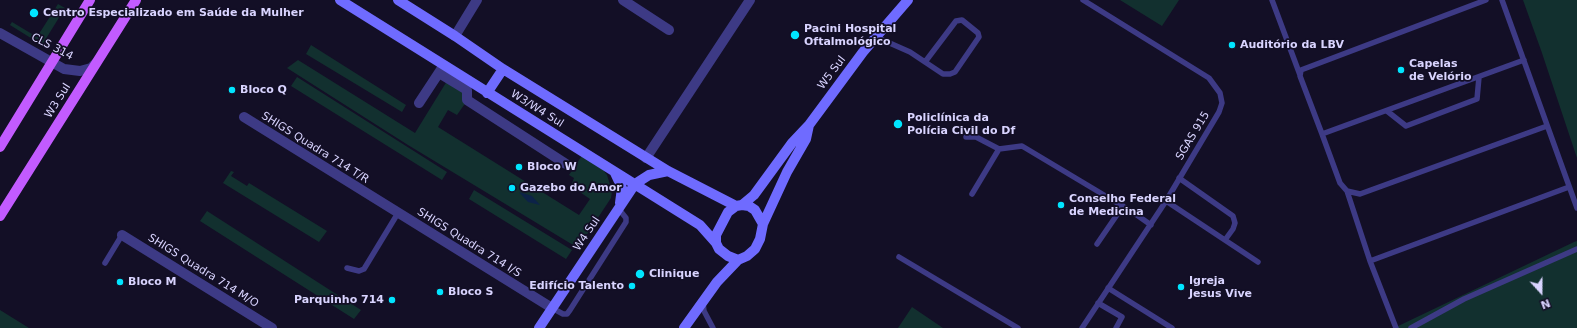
<!DOCTYPE html>
<html>
<head>
<meta charset="utf-8">
<style>
	body { margin:0 }
	#map { position:relative; width:1577px; height:328px; overflow:hidden; background:#130f26; font-family:"DejaVu Sans",sans-serif }
	canvas { display:block }
	.north { position:absolute; left:1521px; top:272px; width:40px; height:40px; -webkit-text-stroke:3px #130f26; paint-order:stroke; rotate:159deg; font-size:11px; font-weight:700; line-height:16px; text-align:center; color:#d9d4ff }
	.north::after { content:''; display:block; margin:auto; width:14px; height:18px; background:#d9d4ff; clip-path:polygon(50% 0,100% 100%,50% 72%,0 100%) }
</style>
</head>
<body>
<div id="map">
<canvas width="1577" height="328"></canvas>
<div class="north">N</div>
</div>
<script>
const g = document.querySelector('canvas').getContext('2d');
g.lineJoin = 'round';
function fill(path, color) { g.fillStyle = color; g.fill(path, 'evenodd'); }
const toPath = rows => new Path2D(rows.map(r => 'M' + r).join(''));
function stroke(path, color, width, dash) { g.strokeStyle = color; g.lineWidth = width; g.lineCap = dash ? 'butt' : 'round'; g.setLineDash(dash || []); g.stroke(path); }
function drawText(font, color, halo, rows, align = 'center') {
  g.font = font + ' "DejaVu Sans",sans-serif'; g.lineWidth = 3.5; g.setLineDash([]); g.textBaseline = 'middle'; g.strokeStyle = halo; g.fillStyle = color; for (const [text, x, y, turn = 0] of rows) {
    g.save(); g.translate(x, y); g.rotate((+turn || 0) * Math.PI / 180); g.textAlign = isNaN(turn) ? turn : align; if (halo) g.strokeText(text, 0, 0); g.fillText(text, 0, 0); g.restore();
  }
}
const green = toPath([
	[1120,0,1179,0,1162,26],
	[1523,0,1577,0,1577,158,1542,53],
	[58,4,65,8,42,45,10,25,12,22,37,37],
	[311,45,406,105,402,112,306,54],
	[298,60,415,133,447,81,471,95,457,115,448,110,438,127,579,215,590,199,571,186,574,178,569,175,583,154,601,167,607,175,612,191,611,198,578,248,408,145,287,68],
	[297,77,447,172,442,180,291,86],
	[231,171,234,172,231,176,247,186,249,183,327,231,319,242,223,183],
	[474,190,572,250,566,259,469,199],
	[207,211,361,310,354,319,200,221],
	[1577,241,1577,328,1394,328,1574,242],
	[912,307,943,328,898,328],
	[0,310,29,328,0,328]
]);
const water = toPath([
	[519,192,532,196,540,205,528,202]
]);
const service = toPath([
	[1272,0,1300,75],
	[1486,0,1301,70,1300,76,1322,134,1524,60],
	[1502,0,1577,208],
	[876,37,910,52,943,74,950,74,955,72,979,37,978,33,962,20,956,21,925,62],
	[1387,111,1406,126,1477,99,1479,77],
	[1322,134,1340,183,1347,191,1360,194,1547,126],
	[966,137,976,137,999,149,1022,146,1134,213,1151,225],
	[1179,178,1233,216,1235,223,1233,229,1225,240],
	[1347,191,1370,261,1396,328],
	[972,194,999,149],
	[1166,201,1258,262],
	[1097,244,1123,206],
	[899,257,1018,328],
	[1370,261,1569,187],
	[105,263,122,235],
	[347,268,359,271,364,269,398,213],
	[1108,288,1172,328],
	[703,302,704,311,713,328],
	[1098,303,1122,317,1116,328],
	[552,308,563,314,567,314,570,310,626,222,626,218,618,208],
	[1082,328,1166,201,1219,112,1222,103,1220,93,1209,78,1083,0],
	[1411,328,1464,299,1577,249]
]);
const minor = toPath([
	[623,0,669,30],
	[455,36,477,0],
	[439,73,467,90,467,100,566,164],
	[419,103,442,68],
	[244,117,552,308],
	[646,158,750,0],
	[122,235,272,328]
]);
const tertiary = toPath([
	[0,33,64,69,80,71,91,68,95,64]
]);
const secondary = toPath([
	[340,0,700,225,716,243],
	[398,0,455,36,503,69,668,171,736,206],
	[487,93,503,69],
	[615,173,622,188,620,203],
	[742,205,749,206,755,210,763,224,760,239,755,249,747,256,738,260,728,256,719,249,716,243,716,235,728,212,736,206,742,205],
	[742,205,754,195,792,143,809,125],
	[763,224,787,172,806,139,809,125,863,52,908,0],
	[539,328,635,184,649,175,668,171],
	[684,328,717,282,738,260]
]);
const primary = toPath([
	[0,147,90,0],
	[0,216,136,0]
]);
const markers = [
	[34,13,5,"#00e5ff"],
	[795,35,5,"#00e5ff"],
	[1232,45,4,"#00e5ff"],
	[1401,70,4,"#00e5ff"],
	[232,90,4,"#00e5ff"],
	[898,124,5,"#00e5ff"],
	[519,167,4,"#00e5ff"],
	[512,188,4,"#00e5ff"],
	[1061,205,4,"#00e5ff"],
	[640,274,5,"#00e5ff"],
	[120,282,4,"#00e5ff"],
	[632,286,4,"#00e5ff"],
	[1181,287,4,"#00e5ff"],
	[440,292,4,"#00e5ff"],
	[392,300,4,"#00e5ff"]
];
const poiNames = [
	["Centro Especializado em Saúde da Mulher",43,13],
	["Pacini Hospital",804,29],
	["Oftalmológico",804,42],
	["Auditório da LBV",1240,45],
	["Capelas",1409,64],
	["de Velório",1409,77],
	["Bloco Q",240,90],
	["Policlínica da",907,118],
	["Polícia Civil do Df",907,131],
	["Bloco W",527,167],
	["Gazebo do Amor",520,188],
	["Conselho Federal",1069,199],
	["de Medicina",1069,212],
	["Clinique",649,274],
	["Igreja",1189,281],
	["Jesus Vive",1189,294],
	["Bloco M",128,282],
	["Edifício Talento",624,286,"right"],
	["Bloco S",448,292],
	["Parquinho 714",384,300,"right"]
];
const streetNames = [
	["CLS 314",52,47,27],
	["W5 Sul",832,73,-53],
	["W3 Sul",58,101,-58],
	["W3/W4 Sul",537,109,32],
	["SGAS 915",1193,136,-59],
	["SHIGS Quadra 714 T/R",315,148,32],
	["W4 Sul",587,234,-56],
	["SHIGS Quadra 714 I/S",469,243,32],
	["SHIGS Quadra 714 M/O",203,271,32]
];
fill(green, '#12302f');
fill(water, '#0c2248');
stroke(service, '#3d3a85', 5.5);
stroke(minor, '#3d3a85', 10);
stroke(tertiary, '#3d3a85', 10);
stroke(secondary, '#6f6bff', 10);
stroke(primary, '#c25bff', 10);
for (const [x, y, r, color] of markers) { const dot = new Path2D(); dot.arc(x, y, r, 0, 2 * Math.PI); g.fillStyle = color; g.fill(dot); stroke(dot, '#130f26', 1.5); }
drawText('bold 11px', '#d9d4ff', '#130f26', poiNames, 'left');
drawText('11px', '#d9d4ff', '#130f26', streetNames);
</script>
</body>
</html>
